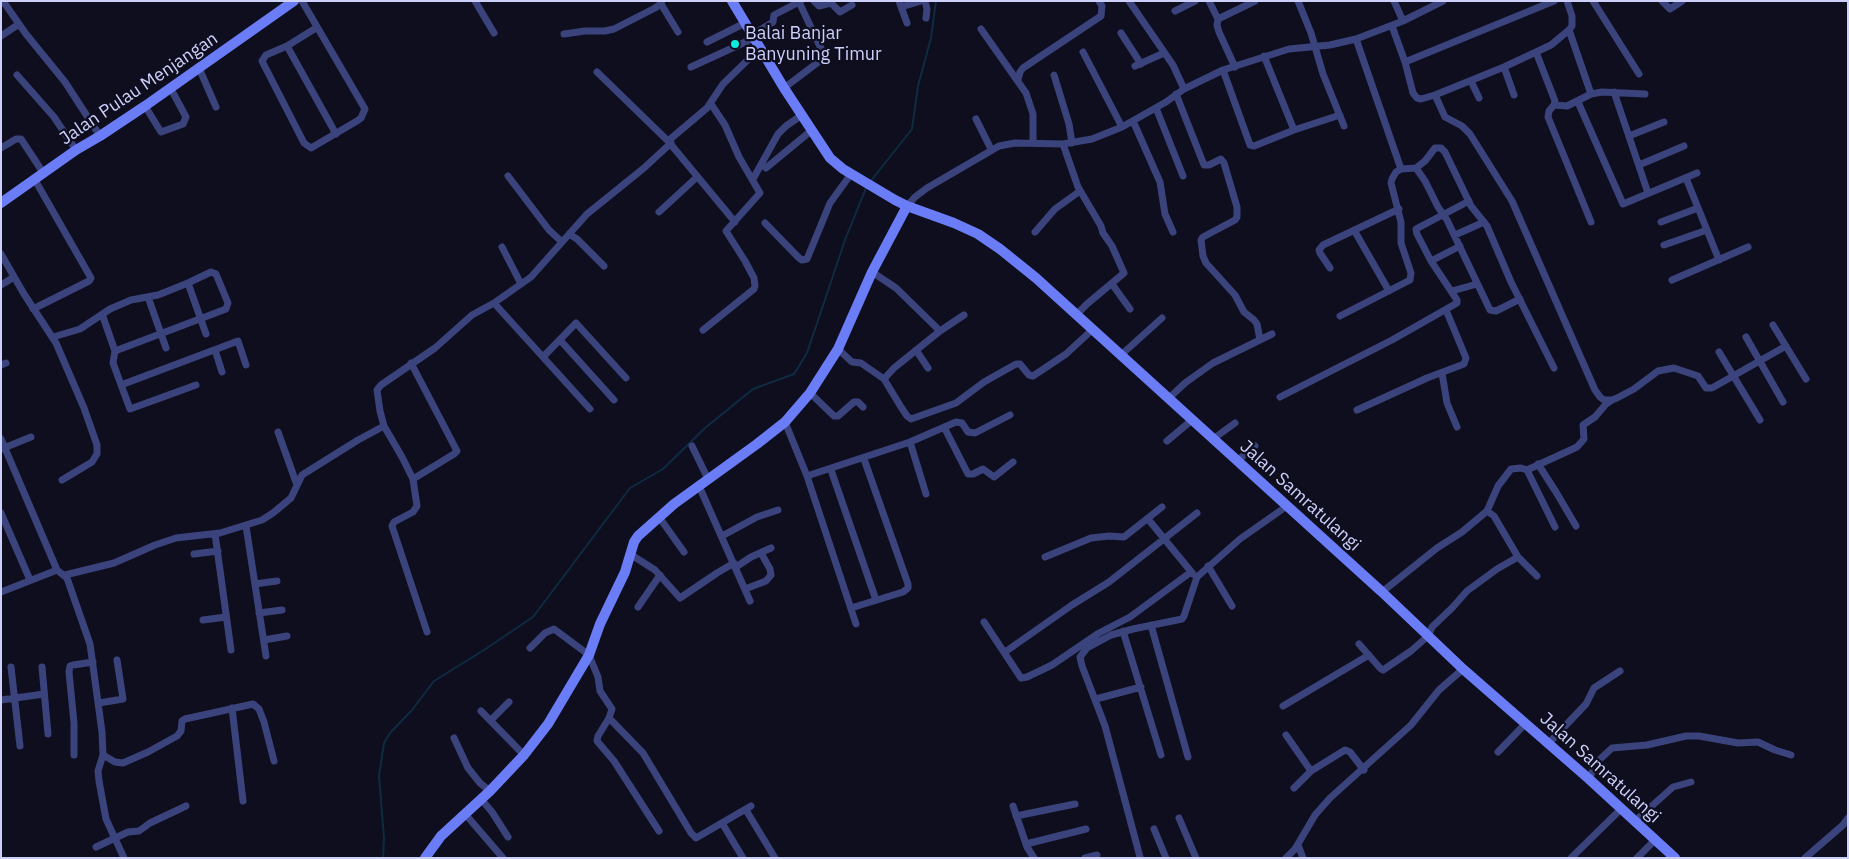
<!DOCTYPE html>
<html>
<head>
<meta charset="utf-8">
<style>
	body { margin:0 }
	#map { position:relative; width:1849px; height:859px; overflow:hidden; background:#0e0e1f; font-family:"IBM Plex Sans",sans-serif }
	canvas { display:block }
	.frame { position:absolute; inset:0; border:2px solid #ced0fc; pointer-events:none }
</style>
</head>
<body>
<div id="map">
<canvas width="1849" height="859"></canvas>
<div class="frame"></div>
</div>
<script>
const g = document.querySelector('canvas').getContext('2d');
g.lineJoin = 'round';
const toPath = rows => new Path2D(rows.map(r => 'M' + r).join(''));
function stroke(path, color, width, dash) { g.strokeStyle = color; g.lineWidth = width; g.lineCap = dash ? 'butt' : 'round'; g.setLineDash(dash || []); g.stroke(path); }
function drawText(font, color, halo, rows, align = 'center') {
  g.font = font + ' "IBM Plex Sans",sans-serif'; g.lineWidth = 4.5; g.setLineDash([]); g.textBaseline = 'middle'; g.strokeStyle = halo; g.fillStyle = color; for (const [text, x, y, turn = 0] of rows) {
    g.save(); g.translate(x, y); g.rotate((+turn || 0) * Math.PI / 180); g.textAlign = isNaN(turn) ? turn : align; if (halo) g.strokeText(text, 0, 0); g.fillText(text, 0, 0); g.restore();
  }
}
const stream = toPath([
	[870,182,912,129,918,86,931,38,936,1],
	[383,858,384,838,379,776,384,743,390,733,412,710,434,681,484,650,533,617,630,488,663,469,705,428,753,389,794,374,807,353,845,240,866,188]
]);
const street = toPath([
	[3,1,26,34,65,82,100,136],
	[302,1,365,109,361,118,357,121,311,148,304,143,262,61,266,55,287,46,316,28],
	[475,1,494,33],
	[814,1,819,6,831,3,840,12,852,5],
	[899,1,907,23],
	[925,1,927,9,926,18],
	[1129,1,1173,65,1184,89],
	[1209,1,1218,19,1217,25,1219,32,1235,67],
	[1298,1,1311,33,1323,74,1344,126],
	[1394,1,1403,21],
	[1593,1,1639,74],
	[1662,1,1670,9,1682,1],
	[661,4,678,32],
	[901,7,921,1],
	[1175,11,1195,1],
	[1218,19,1255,1],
	[1392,26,1405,62,1413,93,1417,98,1421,99,1435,95,1504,67,1551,45,1569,30,1572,26,1572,16,1567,1],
	[981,29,1026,93,1033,114,1033,143],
	[1569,30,1591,94],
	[1121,33,1141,64],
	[564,34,585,31,605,31,614,29,655,8,661,4,662,1],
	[752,35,773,22,774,15,801,1],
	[1,36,19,24],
	[1356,39,1401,169],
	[707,42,745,23],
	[287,46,336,134],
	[1083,52,1122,127],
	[1536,52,1555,101,1554,105,1549,111,1548,117,1591,222],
	[1264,56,1294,130],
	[1405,62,1554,1],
	[1135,66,1164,53],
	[691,67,754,38],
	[1504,67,1514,95],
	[199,68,216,107],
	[1223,70,1250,145,1254,146,1294,130,1340,115],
	[597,72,668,141,735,222],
	[17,75,54,117,76,150],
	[1054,75,1069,124,1072,143],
	[1018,80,1020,72,1023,68,1101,16,1102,6,1099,1],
	[1471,81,1479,98],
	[784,88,825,57,799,2],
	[1614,92,1648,193],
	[1176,94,1204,165,1209,165,1221,159,1224,163,1237,207,1237,217,1235,220,1203,237,1201,240,1203,256,1206,263,1235,295,1244,312,1254,320,1257,324,1260,340],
	[1435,95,1445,117,1462,126,1470,134,1512,201,1595,390,1600,397,1604,400,1612,400,1617,398,1634,389,1658,371,1674,368,1698,376,1706,388,1712,388,1786,346],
	[1578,102,1623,204,1697,173],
	[1554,105,1567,106,1591,94,1602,92,1645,94],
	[145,106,161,132,183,124,186,117,171,89],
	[1156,108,1183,176],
	[976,119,991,149],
	[1133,121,1160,182,1165,214,1173,232],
	[1629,136,1664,122],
	[668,141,707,108,723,84,760,48],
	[1063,144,1078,187,1101,226,1103,233,1112,246,1124,273,1087,304,1076,315],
	[1,148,16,139,21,139,44,174],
	[1639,165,1684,146],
	[766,168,812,130],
	[1416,168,1425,181,1438,207,1447,220,1490,310,1496,311,1520,299],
	[508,176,549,230,562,242],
	[1686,178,1719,260],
	[753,179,778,134,786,126,802,115],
	[907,206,915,197,927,188,999,146,1015,143,1063,144,1092,139,1122,127,1166,102,1184,89,1223,70,1289,49,1330,45,1356,39,1403,21,1443,1],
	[659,212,697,177],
	[1661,222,1698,208],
	[765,223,799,258,802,260,807,259,830,203,851,174],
	[1354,230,1389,291],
	[1035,232,1055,209,1080,191],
	[569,234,577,239,604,266],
	[1455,235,1484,222],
	[1664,245,1707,230],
	[502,247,521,284],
	[1,254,24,294,56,343,84,408,97,445,97,454,92,462,62,480],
	[1431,261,1460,246],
	[1330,268,1320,253,1319,250,1323,245,1399,209],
	[872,272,896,288,940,331],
	[1672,280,1748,247],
	[188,283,206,334],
	[1112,284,1130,309],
	[1,285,14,277],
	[1452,291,1477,284],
	[148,297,166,348],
	[494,303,590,409],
	[33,309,89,281,91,278,35,180],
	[102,314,115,351,113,363,130,409,196,385],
	[1340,316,1410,280,1411,273,1401,243,1401,222,1391,183,1392,179,1396,172,1401,169,1416,168,1425,161,1435,148,1441,148,1445,152,1471,206,1487,226,1511,282,1554,368],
	[1773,325,1806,379],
	[703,330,754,289,755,286,754,278,745,261,726,231,760,193,739,157,725,125,711,104],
	[53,337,80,329,110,309,131,300,158,295,188,283,211,272,216,274,228,303,226,309,115,351],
	[1746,337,1783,402],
	[560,340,614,400],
	[838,349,852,362,861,363,884,379,901,407,907,416,911,419,956,403,984,382,1016,364,1020,364,1029,375,1033,376,1066,354,1092,330],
	[215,350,222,372],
	[916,350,928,368],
	[1719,352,1760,420],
	[1121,355,1162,318],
	[543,357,576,323,626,378],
	[411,363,457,451,454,454,413,479],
	[1,365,6,363],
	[1442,373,1447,403,1457,427],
	[884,379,894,368,940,331,964,315],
	[121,385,238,341,246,365],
	[810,393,834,416,838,416,854,402,858,402,863,407],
	[1280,397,1392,340,1457,303,1457,300,1431,261,1417,234,1416,229,1469,201],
	[1168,399,1185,383,1213,363,1272,334],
	[1357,410,1427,378,1464,364,1466,358,1446,310],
	[785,422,807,476,856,624],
	[944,427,968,474,973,474,983,469,994,477,1013,462],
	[278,432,297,485],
	[1,439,57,570,67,578,90,644,102,732,103,755,98,771,99,781,106,819,124,858],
	[1213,439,1235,423],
	[1167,441,1192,420],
	[910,442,926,494],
	[692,446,708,479],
	[1,449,31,437],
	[1237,461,1255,446],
	[1538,464,1556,492,1576,526],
	[831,470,876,600],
	[1527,470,1555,527],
	[807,476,910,442,956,422,962,423,968,432,975,433,1010,415],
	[699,486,750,601],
	[1487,511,1494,516,1518,557,1537,576],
	[1,513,30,580],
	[659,517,684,552],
	[1148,519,1193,574],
	[246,526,266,656],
	[215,534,231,650],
	[722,536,757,517,778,510],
	[194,554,218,551],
	[630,554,655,570,680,598,717,573,734,563],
	[1045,557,1091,538,1109,536,1124,537,1162,507],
	[1208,566,1232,606],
	[736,567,751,557,771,548],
	[65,575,114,563,155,545,176,538,220,533,262,520,273,513,291,498,302,475,358,440,384,426],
	[255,584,277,581],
	[745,589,766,581,771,575,770,569,761,553],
	[1,592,57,570],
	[1382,592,1437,548,1462,532,1487,511,1498,486,1511,469,1521,468,1527,470,1577,447,1584,439,1583,425,1595,417,1606,404,1612,400],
	[638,607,660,575],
	[851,608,903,592,908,588,908,584,864,459],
	[259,613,282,610],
	[203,620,226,617],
	[984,622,1019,675,1021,678,1027,677,1052,665,1099,633,1130,617,1191,572],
	[1151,625,1188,757],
	[1123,631,1161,755],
	[427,632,392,526,394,522,413,512,417,506,413,479,402,457,384,426,380,411,377,390,381,385,435,348,472,315,494,303,531,277,587,214,644,168,671,143],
	[264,640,287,636],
	[1359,644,1380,668,1383,670,1386,668,1411,651,1428,636,1432,627,1452,608,1467,591,1497,569,1518,557],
	[530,648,545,633,554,629,589,655,598,677,600,691,612,709,609,718,598,736,597,741,614,761,659,831],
	[1005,652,1072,605,1109,582,1197,513],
	[11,667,20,746],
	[42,667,48,734],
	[1096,699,1141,687],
	[1,700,44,694],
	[99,703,123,699,117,660],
	[1283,706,1369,655],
	[232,708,243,801],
	[481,711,524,755],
	[609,718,643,753,691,833,696,838,751,806],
	[491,720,509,702],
	[1286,735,1311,771],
	[454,738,468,768,480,783,490,791],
	[1549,743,1586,704,1594,688,1620,671],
	[1498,752,1526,723],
	[74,755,74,723,69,672,70,666,73,665,93,662],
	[103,755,115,762,123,763,148,752,177,736,181,731,182,721,185,719,253,704,259,709,264,722,274,761],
	[1589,779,1596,763,1612,748,1647,745,1686,736,1699,736,1738,743,1758,742,1775,750,1791,755],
	[1294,788,1311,771,1345,750,1350,752,1364,770],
	[481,799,492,812,508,837],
	[1013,806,1027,847,1034,858],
	[746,810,775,858],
	[466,815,503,858],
	[1016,816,1075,804],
	[1179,818,1196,858],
	[1635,821,1673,787,1691,782],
	[722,823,743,858],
	[1154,829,1166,858],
	[1026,844,1086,829],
	[1298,845,1303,858],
	[96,847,128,832,139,831,150,823,186,806],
	[1140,857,1105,726,1082,666,1080,657,1087,648,1111,635,1133,629,1182,619,1184,616,1197,577,1240,539,1287,506],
	[1085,858,1097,855],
	[1286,858,1295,849,1315,815,1330,798,1411,725,1439,690,1463,669],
	[1571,858,1622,808],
	[1637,858,1655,840],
	[1805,858,1843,825,1848,818]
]);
const secondary = toPath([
	[732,1,784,88,830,158,843,169,895,200,907,206,954,223,978,234,1000,249,1036,278,1382,592,1463,669,1589,779,1675,858],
	[1,203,76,150,100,136,145,106,294,1],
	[425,858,441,836,490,791,524,755,548,724,589,655,600,624,625,572,634,542,638,536,674,504,757,444,785,422,810,393,838,349,872,272,907,206]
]);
const markers = [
	[735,44,5,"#0ceadd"]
];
const poiNames = [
	["Balai Banjar",745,34],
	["Banyuning Timur",745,55]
];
const streetNames = [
	["Jalan Pulau Menjangan",139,89,-34],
	["Jalan Samratulangi",1300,496,42],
	["Jalan Samratulangi",1600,768,42]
];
stroke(stream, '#0f2b42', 2);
stroke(street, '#3b437c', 7);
stroke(secondary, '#6a7df7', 10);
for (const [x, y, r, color] of markers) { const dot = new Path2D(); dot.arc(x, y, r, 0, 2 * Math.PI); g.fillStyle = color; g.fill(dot); stroke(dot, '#0e0e1f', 2); }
drawText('18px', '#ced0fc', '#0e0e1f', poiNames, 'left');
drawText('18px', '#ced0fc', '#0e0e1f', streetNames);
</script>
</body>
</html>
